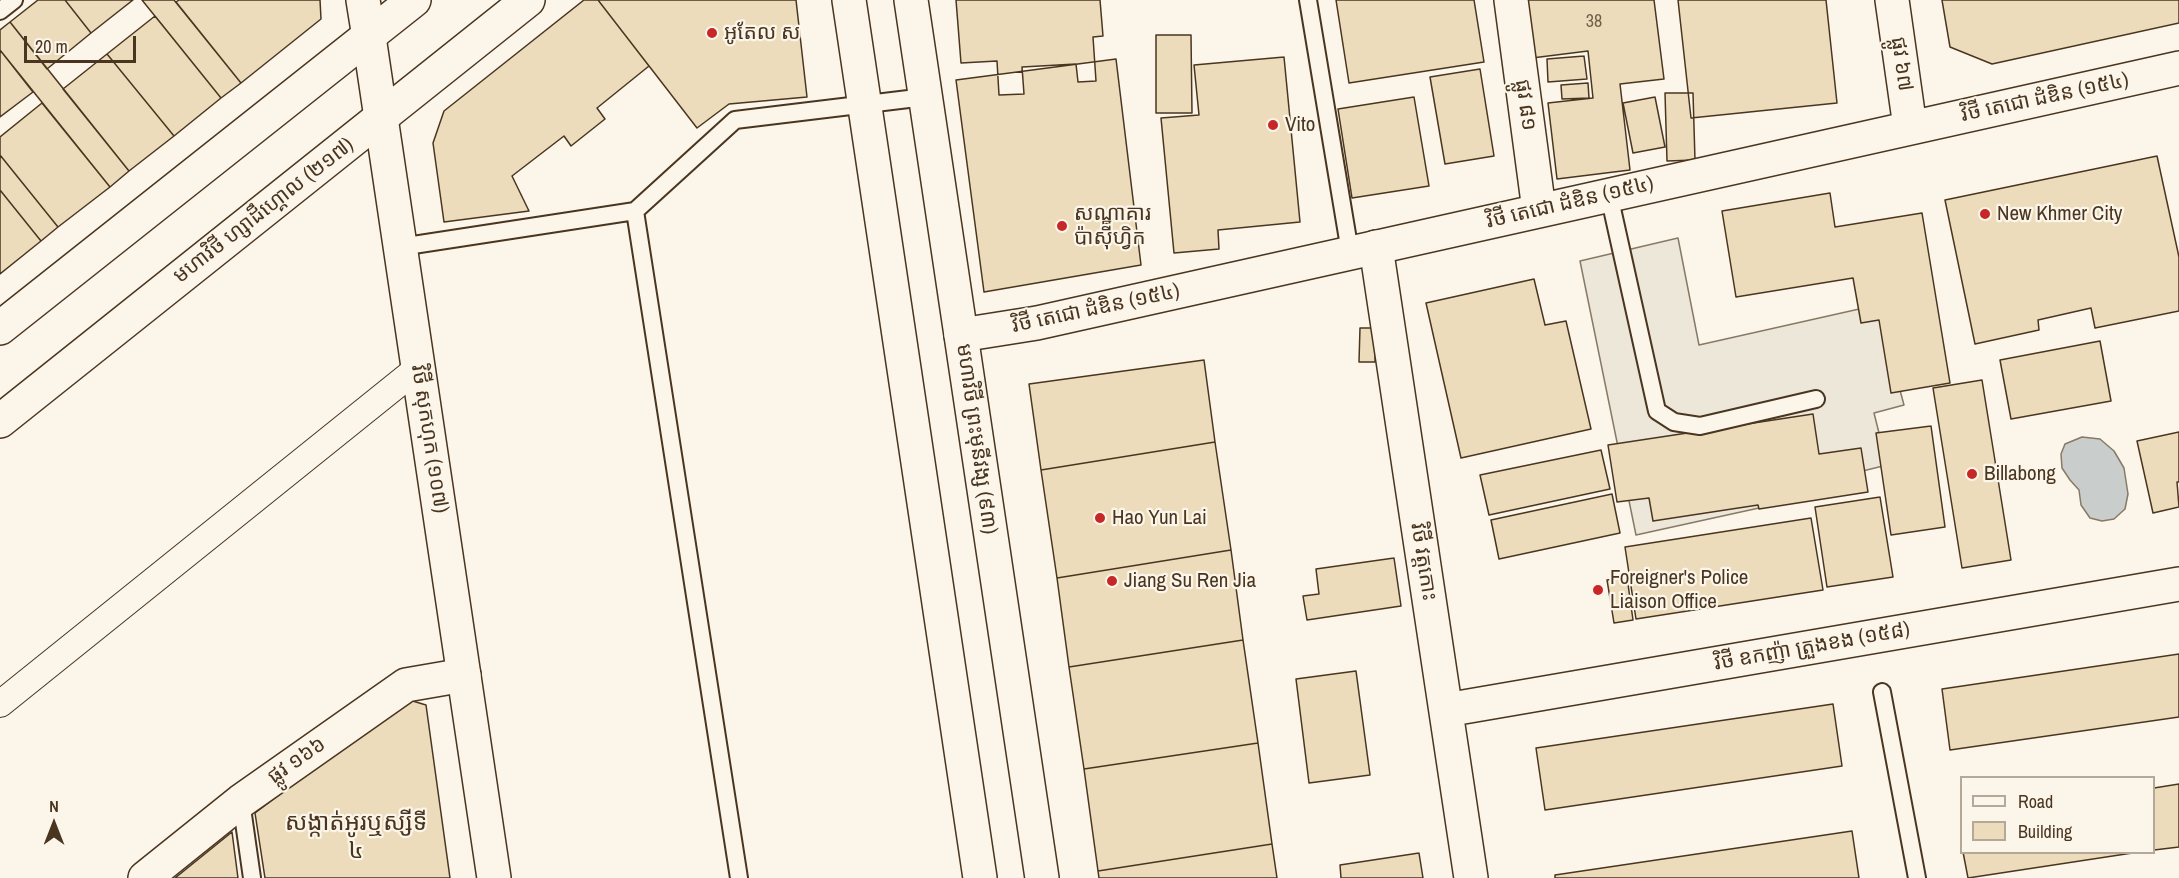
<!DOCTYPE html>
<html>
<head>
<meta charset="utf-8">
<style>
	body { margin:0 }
	#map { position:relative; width:2179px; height:878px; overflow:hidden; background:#fbf6e9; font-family:"Archivo Narrow",sans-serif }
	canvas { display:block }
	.legend { position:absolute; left:1960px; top:776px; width:195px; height:78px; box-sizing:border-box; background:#fbf6e9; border:2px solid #b4a999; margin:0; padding:8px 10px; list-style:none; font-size:18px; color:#4a3520 }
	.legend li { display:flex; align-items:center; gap:12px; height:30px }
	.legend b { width:30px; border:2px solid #b4a999 }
	.north { position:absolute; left:24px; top:794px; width:60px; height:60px; -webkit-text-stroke:4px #fbf6e9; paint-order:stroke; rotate:0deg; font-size:16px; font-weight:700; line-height:24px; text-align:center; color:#4a3520 }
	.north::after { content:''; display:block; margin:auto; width:21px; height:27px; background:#4a3520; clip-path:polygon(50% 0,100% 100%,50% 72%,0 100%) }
	.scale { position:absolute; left:24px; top:36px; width:112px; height:27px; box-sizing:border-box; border:3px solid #4a3520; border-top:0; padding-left:8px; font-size:18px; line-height:21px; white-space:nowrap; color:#4a3520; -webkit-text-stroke:4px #fbf6e9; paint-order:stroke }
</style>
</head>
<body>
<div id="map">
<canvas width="2179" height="878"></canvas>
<ul class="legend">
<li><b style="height:8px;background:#fbf6e9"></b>Road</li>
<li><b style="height:16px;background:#ecdcbc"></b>Building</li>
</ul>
<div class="north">N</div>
<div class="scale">20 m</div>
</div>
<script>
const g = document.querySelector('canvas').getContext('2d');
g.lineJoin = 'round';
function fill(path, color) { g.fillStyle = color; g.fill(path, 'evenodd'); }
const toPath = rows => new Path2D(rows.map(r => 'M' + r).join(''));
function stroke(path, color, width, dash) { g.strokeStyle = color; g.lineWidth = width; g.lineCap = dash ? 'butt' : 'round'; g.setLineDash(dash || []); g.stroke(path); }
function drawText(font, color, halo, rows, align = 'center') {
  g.font = font + ' "Archivo Narrow","Noto Sans Khmer",sans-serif'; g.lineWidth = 4.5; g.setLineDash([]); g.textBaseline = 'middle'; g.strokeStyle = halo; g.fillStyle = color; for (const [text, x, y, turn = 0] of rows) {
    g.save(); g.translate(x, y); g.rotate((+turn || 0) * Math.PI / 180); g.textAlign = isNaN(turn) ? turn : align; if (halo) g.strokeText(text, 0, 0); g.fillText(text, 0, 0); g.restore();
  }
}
const parking = toPath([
	[1678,238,1699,345,1877,305,1904,405,1874,413,1887,465,1765,495,1768,506,1636,535,1580,261,1678,238]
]);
const water = toPath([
	[2082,437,2100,439,2114,451,2124,468,2128,494,2125,509,2114,519,2102,521,2090,518,2081,505,2079,490,2070,480,2062,468,2061,454,2065,444,2082,437]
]);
const building = toPath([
	[38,0,65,0,91,33,47,69,10,22,38,0],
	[65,0,133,0,91,33,65,0],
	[142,0,174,0,241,83,221,98,142,0],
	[179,0,320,0,321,19,241,83,176,2,179,0],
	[584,0,598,0,649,66,597,108,605,119,571,146,564,136,512,176,529,211,444,222,433,143,444,111,584,0],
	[598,0,796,0,807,97,729,104,697,128,598,0],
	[956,0,1100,0,1103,36,1093,37,1096,81,1078,82,1076,64,1022,67,1024,94,999,95,997,61,961,63,956,0],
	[1336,0,1474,0,1484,62,1349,83,1336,0],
	[1526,0,1654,0,1664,79,1620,84,1630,170,1557,179,1548,103,1593,98,1588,51,1532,58,1526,0],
	[1678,0,1826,0,1837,103,1691,118,1678,0],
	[1942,0,2179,0,2179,23,1992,64,1950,47,1942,0],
	[155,16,221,98,174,136,107,54,155,16],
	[10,22,129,171,110,187,0,50,0,30,10,22],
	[1156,35,1191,35,1192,113,1156,113,1156,35],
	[0,50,33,92,0,117,0,50],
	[107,54,174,136,129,171,63,89,107,54],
	[1584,56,1587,79,1548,82,1547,59,1584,56],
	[1284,57,1300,222,1218,230,1219,249,1174,253,1161,118,1199,115,1194,65,1284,57],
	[1116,59,1141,265,984,292,956,80,1116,59],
	[1480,69,1494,156,1445,164,1430,77,1480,69],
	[1588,83,1589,98,1562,99,1561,85,1588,83],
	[1665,93,1693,93,1695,160,1667,161,1665,93],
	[1414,97,1429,186,1352,198,1338,109,1414,97],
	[1655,97,1665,147,1633,153,1623,103,1655,97],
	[42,103,110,187,58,227,0,155,0,137,42,103],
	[0,155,58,227,41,241,0,190,0,155],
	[2157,156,2179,257,2179,311,2095,328,2091,308,2038,320,2039,330,1975,344,1945,200,2157,156],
	[0,190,41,241,0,274,0,190],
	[1830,193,1835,227,1922,213,1950,383,1891,393,1879,320,1861,323,1853,278,1736,297,1722,211,1830,193],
	[1534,279,1545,325,1566,321,1591,429,1461,458,1426,303,1534,279],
	[1360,328,1376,328,1375,362,1359,362,1360,328],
	[2100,341,2111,401,2011,419,2000,360,2100,341],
	[1204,360,1215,442,1041,470,1029,384,1204,360],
	[1982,380,2011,560,1962,568,1933,388,1982,380],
	[1813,414,1819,454,1861,448,1868,492,1759,509,1758,505,1653,521,1649,498,1617,502,1608,445,1813,414],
	[1931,426,1945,527,1891,535,1876,433,1931,426],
	[2179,432,2179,482,2177,482,2179,507,2153,513,2137,441,2179,432],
	[1215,442,1231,550,1057,578,1041,470,1215,442],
	[1601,450,1610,489,1489,515,1480,475,1601,450],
	[1612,494,1620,533,1499,559,1491,520,1612,494],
	[1880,497,1893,577,1827,587,1815,507,1880,497],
	[1811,518,1823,590,1636,619,1625,547,1811,518],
	[1231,550,1243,640,1069,667,1057,578,1231,550],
	[1394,558,1401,606,1307,620,1303,596,1319,594,1316,569,1394,558],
	[1627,577,1633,620,1614,623,1607,580,1627,577],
	[1243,640,1258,743,1084,769,1069,667,1243,640],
	[2179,654,2179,717,1950,750,1942,689,2179,654],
	[1356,671,1370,775,1309,783,1296,679,1356,671],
	[406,699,426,705,450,878,265,878,255,813,406,699],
	[1833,704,1842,766,1545,810,1536,748,1833,704],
	[1258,743,1272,844,1098,871,1084,769,1258,743],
	[2179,784,2179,847,2154,850,2154,788,2179,784],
	[1852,831,1859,878,1555,878,1555,875,1852,831],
	[232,832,238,878,175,878,232,832],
	[1272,844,1277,878,1099,878,1098,871,1272,844],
	[1963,852,2139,852,1968,878,1963,852],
	[1419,853,1423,878,1341,878,1340,865,1419,853]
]);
const service = toPath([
	[1308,0,1350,252],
	[0,11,14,0],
	[1609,195,1657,411,1674,422,1700,426,1816,399],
	[400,247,635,211],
	[1882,692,1917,878],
	[241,801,252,878],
	[739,878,635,211,735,120,925,97]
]);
const pedestrian = toPath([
	[0,704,418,368]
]);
const minor = toPath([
	[363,0,369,37],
	[1511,0,1539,210],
	[1376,247,1471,878],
	[1446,710,2179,584],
	[145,878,241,801,406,685,464,675]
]);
const tertiary = toPath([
	[1892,0,1910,127],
	[369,37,494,878],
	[961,335,1037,323,2179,68]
]);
const primary = toPath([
	[0,328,414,0],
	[0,421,528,0]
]);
const trunk = toPath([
	[849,0,980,878],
	[911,0,1042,878]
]);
const markers = [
	[712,33,6,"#c62828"],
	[1273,125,6,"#c62828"],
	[1985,214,6,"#c62828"],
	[1062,226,6,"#c62828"],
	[1972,474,6,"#c62828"],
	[1100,518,6,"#c62828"],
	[1112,581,6,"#c62828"],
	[1598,590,6,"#c62828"]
];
const numberNames = [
	["38",1594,22]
];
const poiNames = [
	["អូតែល ស",724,33],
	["Vito",1285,125],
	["សណ្ឋាគារ",1074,214],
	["ប៉ាស៊ីហ្វិក",1074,238],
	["New Khmer City",1997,214],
	["Billabong",1984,474],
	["Hao Yun Lai",1112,518],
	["Foreigner's Police",1610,578],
	["Liaison Office",1610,602],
	["Jiang Su Ren Jia",1124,581]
];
const streetNames = [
	["ផ្លូវ ៦៧",1901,64,82],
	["វិថី តេជោ ដំឌិន (១៥៤)",2045,98,-12],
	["ផ្លូវ ៨១",1525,105,82],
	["វិថី តេជោ ដំឌិន (១៥៤)",1570,203,-13],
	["មហាវិថី ហ្សាដឹហ្គោល (២១៧)",264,211,-38],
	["វិថី តេជោ ដំឌិន (១៥៤)",1096,309,-12],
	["វិថី សុកហុក (១០៧)",429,439,81],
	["មហាវិថី ព្រះមុនីវង្ស (៩៣)",976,439,82],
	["វិថី វត្តកោះ",1423,562,81],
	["វិថី ឧកញ៉ា ត្រួងខង (១៥៨)",1812,647,-10],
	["ផ្លូវ ១៦៦",297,761,-35]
];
const quarterNames = [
	["សង្កាត់អូរឬស្សីទី",356,824],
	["៤",356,852]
];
fill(parking, '#ede7d9');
stroke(parking, '#887966', 1.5);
fill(water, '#c9cecd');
stroke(water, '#887966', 1.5);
fill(building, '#ecdcbc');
stroke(building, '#4a3520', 1.5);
stroke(service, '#4a3520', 20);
stroke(pedestrian, '#4a3520', 28);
stroke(minor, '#4a3520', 36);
stroke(tertiary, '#4a3520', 36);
stroke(primary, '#4a3520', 36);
stroke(trunk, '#4a3520', 36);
stroke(service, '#fbf6e9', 16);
stroke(pedestrian, '#fbf6e9', 26);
stroke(minor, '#fbf6e9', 33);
stroke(tertiary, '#fbf6e9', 33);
stroke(primary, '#fbf6e9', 33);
stroke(trunk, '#fbf6e9', 33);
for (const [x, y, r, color] of markers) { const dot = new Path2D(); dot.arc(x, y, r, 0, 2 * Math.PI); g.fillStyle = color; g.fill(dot); stroke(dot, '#fbf6e9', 2); }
drawText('18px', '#725f47', null, numberNames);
drawText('21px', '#4a3520', '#fbf6e9', poiNames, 'left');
drawText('21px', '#4a3520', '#fbf6e9', streetNames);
drawText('24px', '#4a3520', '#fbf6e9', quarterNames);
</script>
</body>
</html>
